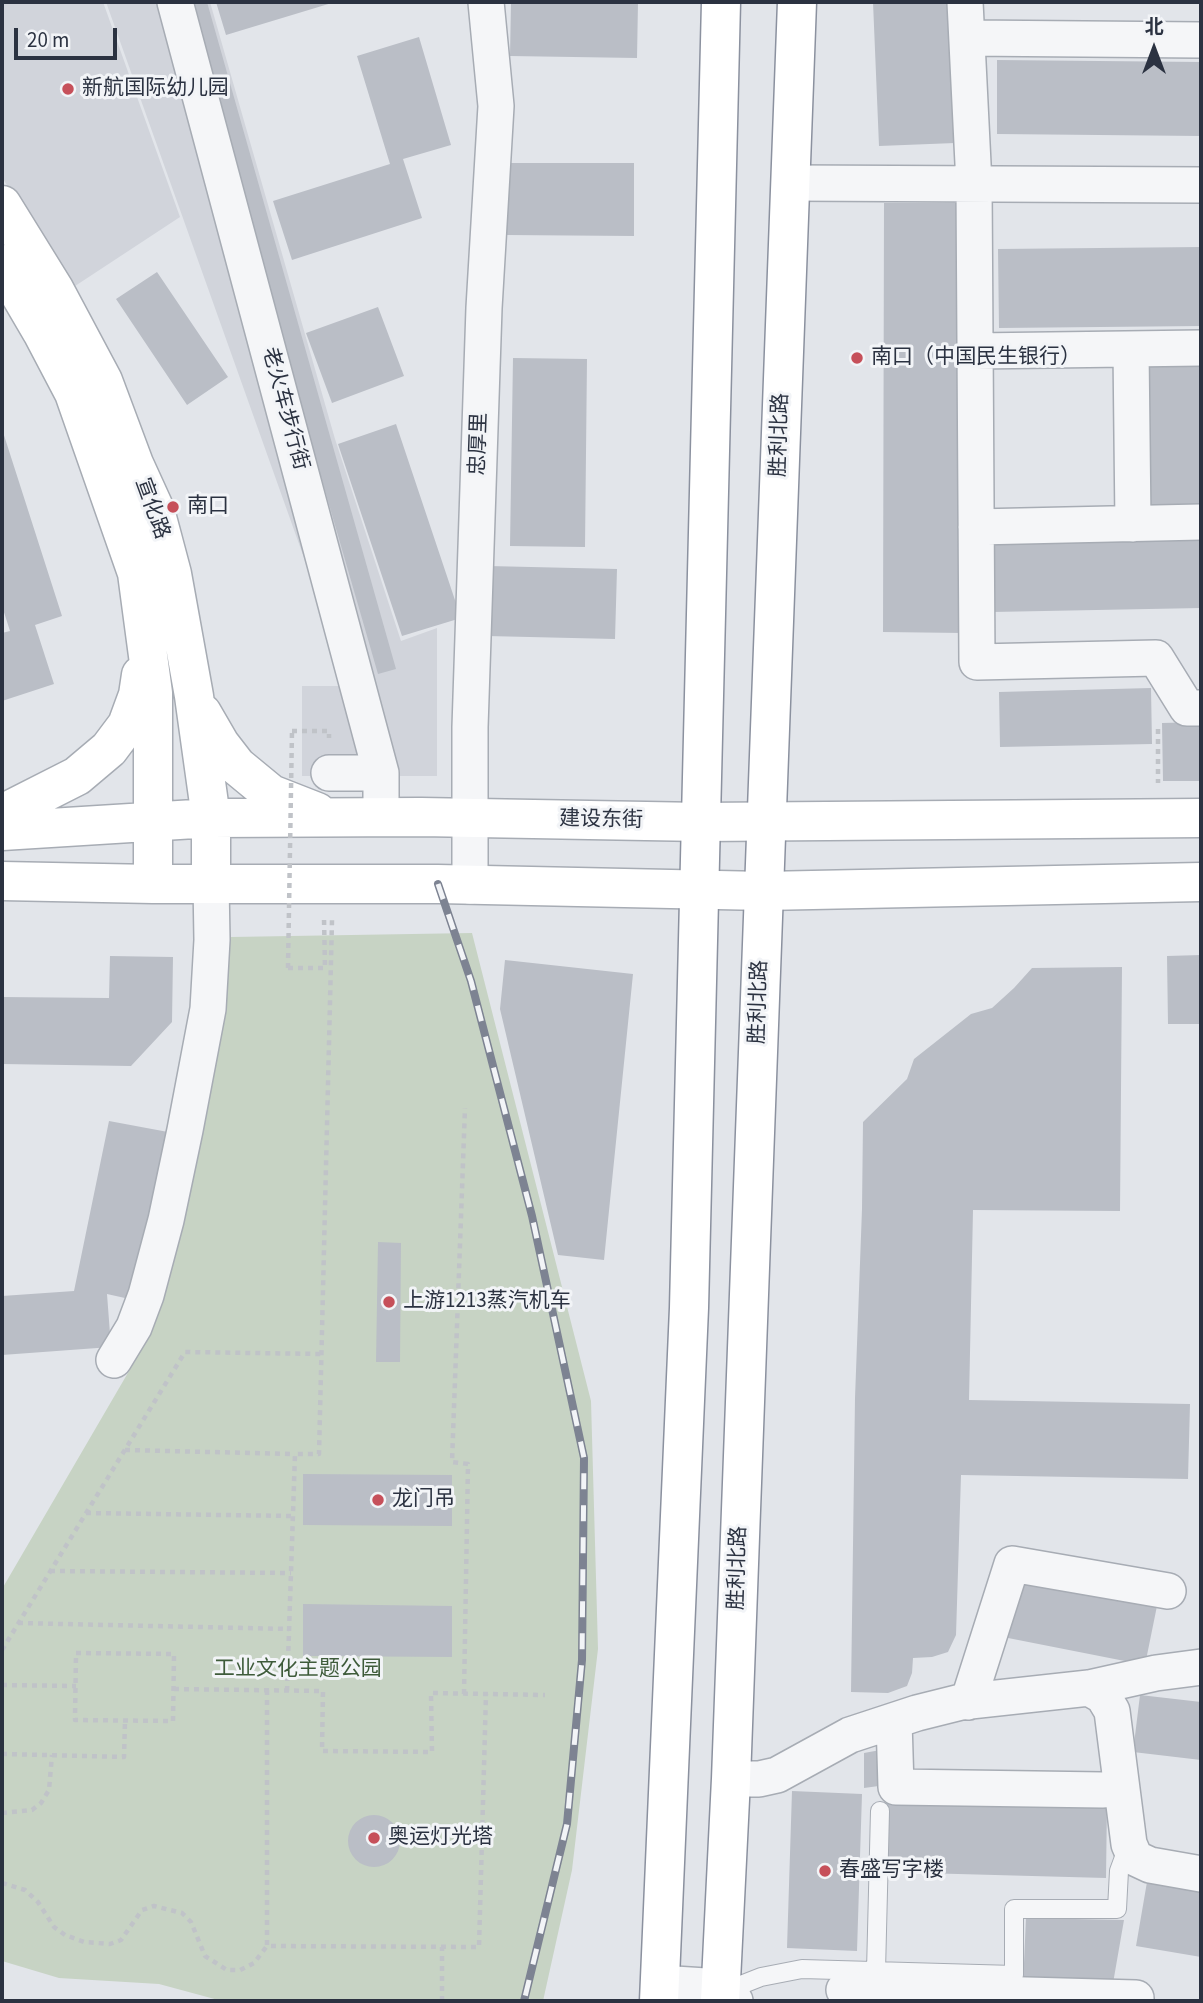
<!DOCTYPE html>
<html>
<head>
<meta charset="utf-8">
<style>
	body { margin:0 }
	#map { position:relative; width:1203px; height:2003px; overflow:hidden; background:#e2e5ea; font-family:"Source Sans 3","Noto Sans SC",sans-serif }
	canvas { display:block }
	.frame { position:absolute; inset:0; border:4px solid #2b3241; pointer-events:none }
	.north { position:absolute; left:1119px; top:14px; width:70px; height:70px; -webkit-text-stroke:5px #f2f4f7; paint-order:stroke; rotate:0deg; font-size:19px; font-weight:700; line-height:28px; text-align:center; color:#2b3241 }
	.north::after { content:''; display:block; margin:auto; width:24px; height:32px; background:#2b3241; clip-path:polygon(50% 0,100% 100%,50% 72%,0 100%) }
	.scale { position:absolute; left:14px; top:28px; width:103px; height:32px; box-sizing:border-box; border:4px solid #2b3241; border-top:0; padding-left:9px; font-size:21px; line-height:24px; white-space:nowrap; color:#2b3241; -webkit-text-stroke:5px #f2f4f7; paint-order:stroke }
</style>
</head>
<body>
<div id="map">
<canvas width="1203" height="2003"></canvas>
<div class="frame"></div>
<div class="north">北</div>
<div class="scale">20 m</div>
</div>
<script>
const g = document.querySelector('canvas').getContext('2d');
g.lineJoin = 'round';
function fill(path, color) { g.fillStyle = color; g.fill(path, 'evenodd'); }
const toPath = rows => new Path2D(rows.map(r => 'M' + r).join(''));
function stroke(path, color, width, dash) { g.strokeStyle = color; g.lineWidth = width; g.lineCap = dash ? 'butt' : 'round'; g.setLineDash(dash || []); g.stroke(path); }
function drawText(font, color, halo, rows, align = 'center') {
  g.font = font + ' "Source Sans 3","Noto Sans SC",sans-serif'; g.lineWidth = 6; g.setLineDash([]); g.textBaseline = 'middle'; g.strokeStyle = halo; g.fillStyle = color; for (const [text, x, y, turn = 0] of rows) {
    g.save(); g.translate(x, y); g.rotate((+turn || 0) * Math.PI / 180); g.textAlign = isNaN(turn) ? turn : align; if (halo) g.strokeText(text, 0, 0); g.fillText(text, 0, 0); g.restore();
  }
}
const built = toPath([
	[2,2,103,2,180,217,69,290,2,177],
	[106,2,210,2,335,439,401,641,437,628,437,776,302,776,302,686,342,686,340,659]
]);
const green = toPath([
	[472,933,591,1401,598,1649,572,1870,543,2001,222,2001,159,1984,59,1978,2,1961,2,1589,143,1347,186,1208,231,937]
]);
const building = toPath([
	[184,2,207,2,396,669,378,674],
	[216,2,335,2,226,35],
	[511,2,638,2,637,58,510,56],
	[873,2,950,2,955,143,879,146],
	[419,37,451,145,403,159,422,218,292,260,273,201,390,164,357,56],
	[997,60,1201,62,1201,136,997,134],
	[506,163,634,163,634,236,506,235],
	[884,203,964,203,963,633,883,632],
	[1201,247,1201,326,999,328,998,249],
	[157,272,228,377,187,405,116,299],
	[378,307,404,376,332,403,306,333],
	[513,358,587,359,585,547,510,546],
	[1201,361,1201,514,1144,514,1141,362],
	[396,424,461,618,402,636,338,444],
	[2,429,62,616,35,625,54,684,2,701,2,633,10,631,2,606],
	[1201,533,1201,608,992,612,991,536],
	[488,566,617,569,615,639,487,636],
	[1151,688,1152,744,1000,747,999,692],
	[1201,722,1201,781,1163,781,1162,723],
	[1201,955,1201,1024,1168,1024,1167,956],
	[110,956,173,957,172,1022,131,1066,2,1064,2,997,109,998],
	[505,960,633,974,604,1260,558,1255,500,1009],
	[1122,967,1120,1211,973,1210,969,1400,1190,1404,1188,1479,961,1475,956,1635,948,1652,932,1657,913,1658,912,1673,907,1686,888,1693,851,1692,855,1398,862,1209,863,1122,907,1079,914,1059,971,1014,992,1008,1014,988,1032,968],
	[109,1121,168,1132,134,1300,107,1294,111,1347,2,1355,2,1296,74,1291],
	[378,1242,401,1243,400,1362,376,1362],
	[303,1474,452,1475,452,1526,303,1525],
	[1016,1573,1158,1601,1145,1665,1003,1637],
	[303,1604,452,1606,452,1657,303,1656],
	[1140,1695,1201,1702,1201,1760,1133,1752],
	[886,1749,886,1785,864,1788,864,1753],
	[792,1791,862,1794,857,1951,787,1948],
	[886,1797,1107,1802,1106,1878,884,1872],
	'348 1841a26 26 0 1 1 52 0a26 26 0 1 1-52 0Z',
	[1147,1882,1201,1891,1201,1957,1136,1946],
	[1026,1918,1124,1920,1112,1989,1023,1986]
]);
const path = toPath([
	[1158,729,1158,783],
	[292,731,329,731,329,738],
	[288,968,325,968,324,918],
	[125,1450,295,1454],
	[86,1513,293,1516],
	[50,1571,291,1573],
	[18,1623,289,1629],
	[2,1650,185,1352,322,1354],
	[76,1653,174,1654,173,1721,75,1720,76,1653],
	[2,1685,76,1686],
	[174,1689,323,1691,322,1751,432,1752,431,1693,545,1695],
	[267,1690,267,1946,479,1947,486,1694],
	[287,1691,295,1454,319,1454,332,920],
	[464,1694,468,1464,452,1462,465,1108],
	[2,1754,124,1757,125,1721],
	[2,1813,32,1810,41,1803,49,1790,52,1755],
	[2,1883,25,1890,38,1902,54,1927,65,1935,84,1942,110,1944,121,1940,142,1910,154,1906,182,1913,191,1922,205,1956,227,1970,240,1970,254,1963,267,1946],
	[442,2001,442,1947]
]);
const lane = toPath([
	[876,1971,880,1811],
	[728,1990,761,1977,802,1969,1014,1975,1014,1909,1117,1909,1119,1871,1129,1844]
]);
const street = toPath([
	[175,2,381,773,381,818],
	[965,2,974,184,977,662,1156,658,1187,708,1201,708],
	[967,38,1201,40],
	[790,183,1201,185],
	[1131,349,1133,524],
	[975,351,1201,348],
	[976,527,1201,522],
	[329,773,381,773],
	[470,886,470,727,484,308,496,106,486,2],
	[114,1360,134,1327,146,1295,166,1220,185,1130,208,1009,212,940,211,883],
	[1089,1688,1103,1696,1112,1711,1129,1844,1135,1858,1150,1865,1201,1874],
	[968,1702,1012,1564,1168,1591],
	[894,1721,896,1787,1103,1790],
	[731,1779,759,1779,777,1775,850,1735,917,1713,961,1702,1089,1688,1156,1673,1201,1667],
	[659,1983,721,1987,728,1990,735,2001],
	[844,1990,1136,1998,1136,2001]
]);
const secondary = toPath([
	[2,205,54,289,103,381,134,464,155,510,172,574,194,696,211,818,211,883],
	[2,264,42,332,74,393,137,573,153,693,153,884],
	[202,713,220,744,237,766,271,794,317,812],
	[2,814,77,776,109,749,127,725,138,695,141,675],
	[2,831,211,818,421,817,702,822,1201,818],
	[2,881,153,884,438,884,764,891,1201,882]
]);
const highway = toPath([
	[659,2001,689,1308,721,2],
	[720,2001,731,1779,797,2]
]);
const rail = toPath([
	[438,884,471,981,532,1216,584,1458,582,1660,567,1824,524,2001]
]);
const pathBridge = toPath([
	[288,968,292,731]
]);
const markers = [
	[68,89,7,"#c6505a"],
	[857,358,7,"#c6505a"],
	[173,507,7,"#c6505a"],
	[389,1302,7,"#c6505a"],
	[378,1500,7,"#c6505a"],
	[374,1838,7,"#c6505a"],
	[825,1871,7,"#c6505a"]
];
const poiNames = [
	["新航国际幼儿园",82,89],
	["南口（中国民生银行）",871,358],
	["南口",187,507],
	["上游1213蒸汽机车",403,1302],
	["龙门吊",392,1500],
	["奥运灯光塔",388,1838],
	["春盛写字楼",839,1871]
];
const streetNames = [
	["老火车步行街",284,409,75],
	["胜利北路",781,435,-88],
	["忠厚里",480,444,-88],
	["宣化路",151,509,70],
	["建设东街",601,821,1],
	["胜利北路",760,1002,-88],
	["胜利北路",739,1568,-88]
];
const parkNames = [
	["工业文化主题公园",298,1670]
];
fill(built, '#d1d4db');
fill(green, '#c7d3c4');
fill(building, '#babec6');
stroke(lane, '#a7acb4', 20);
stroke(street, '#a7acb4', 38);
stroke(secondary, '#a7acb4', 41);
stroke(highway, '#8b919f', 41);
stroke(path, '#c0c3c8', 4.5, [5, 5]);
stroke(lane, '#f5f6f8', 18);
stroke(street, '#f5f6f8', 35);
stroke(secondary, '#fff', 38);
stroke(highway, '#fff', 38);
stroke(rail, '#7d8392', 8);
stroke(rail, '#f2f4f7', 5, [16]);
stroke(pathBridge, '#c0c3c8', 4.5, [5, 5]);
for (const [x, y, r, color] of markers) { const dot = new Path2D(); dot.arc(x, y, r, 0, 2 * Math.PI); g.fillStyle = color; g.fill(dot); stroke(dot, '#f2f4f7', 2.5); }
drawText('21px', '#2b3241', '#f2f4f7', poiNames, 'left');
drawText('21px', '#2b3241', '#f2f4f7', streetNames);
drawText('21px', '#3e5b3a', '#f2f4f7', parkNames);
</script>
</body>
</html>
